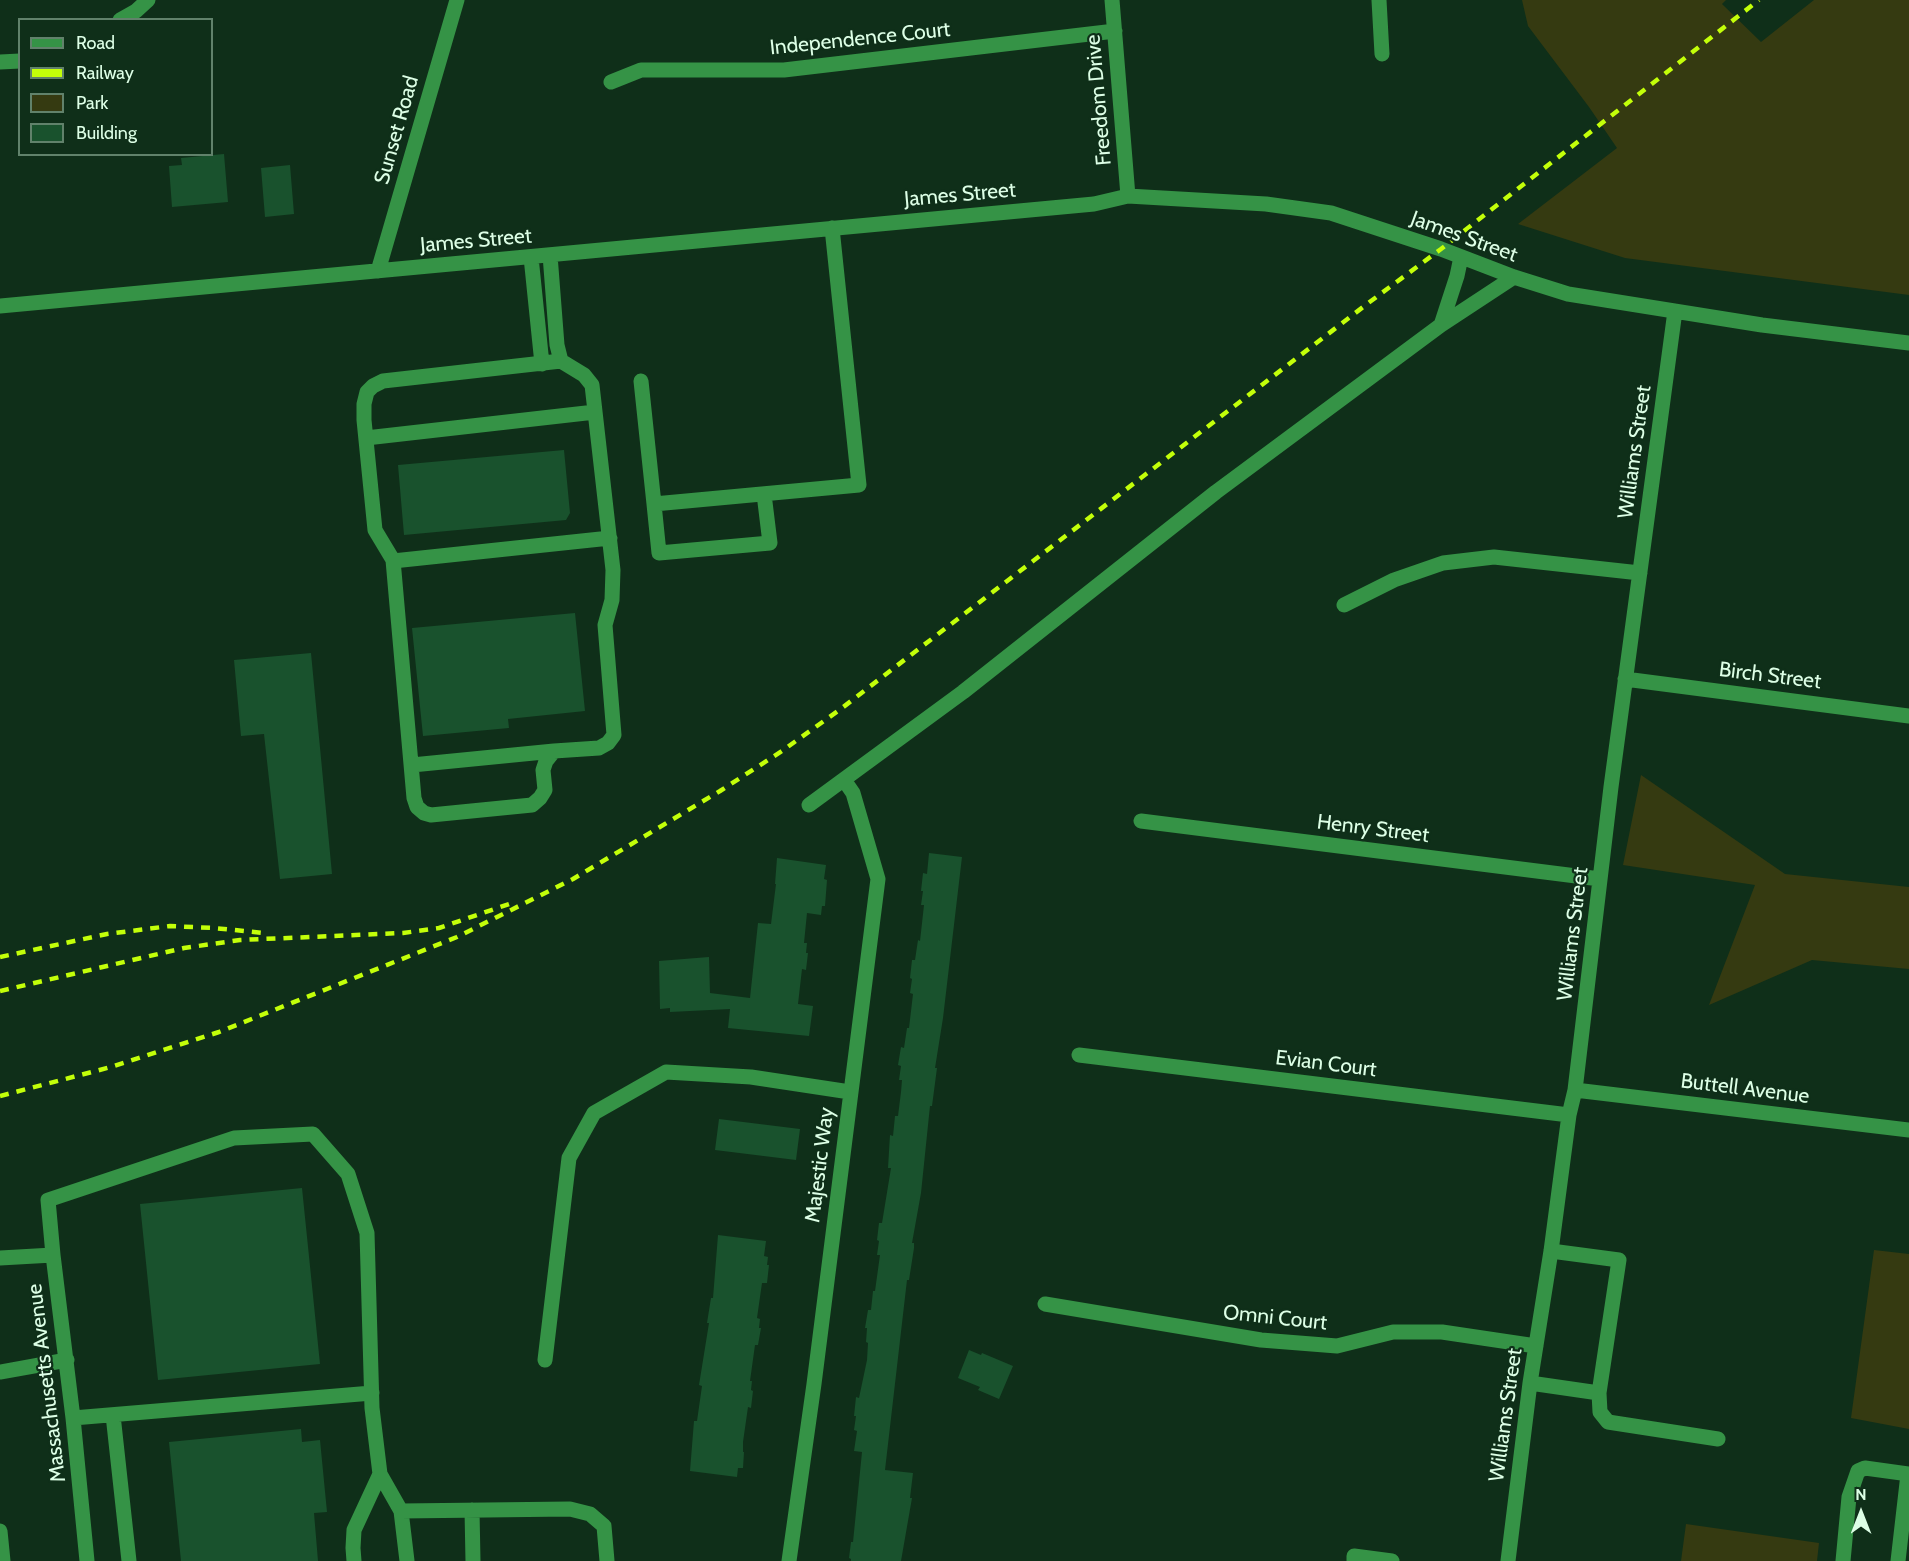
<!DOCTYPE html>
<html>
<head>
<meta charset="utf-8">
<style>
	body { margin:0 }
	#map { position:relative; width:1909px; height:1561px; overflow:hidden; background:#0f2f19; font-family:Cabin,sans-serif }
	canvas { display:block }
	.legend { position:absolute; left:18px; top:18px; width:195px; height:138px; box-sizing:border-box; background:#0f2f19; border:2px solid #61826b; margin:0; padding:8px 10px; list-style:none; font-size:18px; color:#ddffe6 }
	.legend li { display:flex; align-items:center; gap:12px; height:30px }
	.legend b { width:30px; border:2px solid #61826b }
	.north { position:absolute; left:1831px; top:1483px; width:60px; height:60px; -webkit-text-stroke:4px #0f2f19; paint-order:stroke; rotate:0deg; font-size:16px; font-weight:700; line-height:24px; text-align:center; color:#ddffe6 }
	.north::after { content:''; display:block; margin:auto; width:21px; height:27px; background:#ddffe6; clip-path:polygon(50% 0,100% 100%,50% 72%,0 100%) }
</style>
</head>
<body>
<div id="map">
<canvas width="1909" height="1561"></canvas>
<ul class="legend">
<li><b style="height:8px;background:#359346"></b>Road</li>
<li><b style="height:8px;background:#c3ff09"></b>Railway</li>
<li><b style="height:16px;background:#353a11"></b>Park</li>
<li><b style="height:16px;background:#19522d"></b>Building</li>
</ul>
<div class="north">N</div>
</div>
<script>
const g = document.querySelector('canvas').getContext('2d');
g.lineJoin = 'round';
function fill(path, color) { g.fillStyle = color; g.fill(path, 'evenodd'); }
const toPath = rows => new Path2D(rows.map(r => 'M' + r).join(''));
function stroke(path, color, width, dash) { g.strokeStyle = color; g.lineWidth = width; g.lineCap = dash ? 'butt' : 'round'; g.setLineDash(dash || []); g.stroke(path); }
function drawText(font, color, halo, rows, align = 'center') {
  g.font = font + ' Cabin,sans-serif'; g.lineWidth = 4.5; g.setLineDash([]); g.textBaseline = 'middle'; g.strokeStyle = halo; g.fillStyle = color; for (const [text, x, y, turn = 0] of rows) {
    g.save(); g.translate(x, y); g.rotate((+turn || 0) * Math.PI / 180); g.textAlign = isNaN(turn) ? turn : align; if (halo) g.strokeText(text, 0, 0); g.fillText(text, 0, 0); g.restore();
  }
}
const green = toPath([
	[1522,0,1726,0,1722,4,1761,42,1814,0,1909,0,1909,295,1625,258,1518,224,1617,148,1589,107,1528,26],
	[1641,775,1785,874,1909,887,1909,969,1812,960,1709,1005,1755,885,1623,865],
	[1874,1250,1909,1254,1909,1429,1851,1418],
	[1686,1524,1819,1543,1817,1561,1681,1561]
]);
const building = toPath([
	[224,154,228,202,172,207,169,166,182,165,181,158],
	[290,165,294,214,265,217,261,168],
	[564,450,570,513,566,520,404,535,398,465],
	[575,613,585,711,508,719,509,728,423,736,412,628],
	[311,653,332,874,280,879,264,734,241,736,234,660],
	[929,853,962,857,943,1018,935,1068,937,1068,932,1106,930,1106,921,1193,912,1243,914,1243,914,1248,909,1280,907,1280,885,1470,913,1473,910,1498,912,1498,901,1561,851,1561,851,1559,849,1558,851,1542,853,1542,862,1452,854,1451,857,1431,854,1430,856,1416,854,1416,856,1397,859,1398,867,1360,868,1343,866,1342,867,1328,865,1328,868,1310,871,1310,873,1291,875,1291,880,1255,877,1255,879,1241,877,1240,879,1223,882,1223,891,1168,888,1168,890,1135,893,1136,895,1116,898,1116,901,1092,902,1080,899,1080,901,1066,898,1065,901,1047,904,1048,907,1028,909,1028,913,994,910,993,912,979,910,978,912,960,915,960,918,940,920,941,924,905,921,905,923,891,921,891,923,873,927,874],
	[777,858,826,865,824,879,827,880,825,906,822,906,821,915,807,913,804,943,807,943,806,953,808,953,806,970,802,969,798,1004,813,1006,809,1036,728,1028,730,1009,670,1012,670,1008,660,1009,659,961,709,957,710,993,750,998,758,923,771,924,776,884,775,884],
	[719,1119,800,1129,796,1160,715,1150],
	[302,1188,320,1364,158,1380,140,1204],
	[718,1235,766,1241,764,1256,768,1257,767,1265,769,1265,767,1283,762,1283,757,1318,760,1319,759,1328,761,1328,758,1345,755,1345,750,1381,752,1381,751,1390,753,1391,751,1408,748,1407,743,1442,743,1452,744,1452,743,1468,738,1468,737,1477,690,1471,694,1421,697,1421,702,1386,699,1385,709,1323,707,1323,711,1298,713,1298],
	[969,1350,981,1355,982,1353,1013,1366,999,1399,978,1390,980,1387,958,1378],
	[301,1429,302,1442,320,1440,327,1512,314,1513,318,1561,181,1561,169,1442]
]);
const minor = toPath([
	[1112,0,1128,196],
	[1379,0,1382,54],
	[120,20,136,11,148,0],
	[0,62,20,61],
	[611,82,641,70,784,70,1115,31],
	[550,255,557,345,561,361],
	[531,257,542,364],
	[378,271,457,0],
	[0,306,1094,204,1128,196,1266,204,1331,213,1441,249,1514,277,1568,294,1762,325,1909,343],
	[1441,325,1457,276,1461,257],
	[561,361,584,375,592,385,613,570,612,600,605,625,614,735,608,743,599,748,554,751,546,761,543,770,545,790,540,798,532,805,431,815,424,813,417,807,414,798,393,560,375,530,364,420,364,404,367,392,373,386,383,381,561,361],
	[641,381,654,504],
	[366,438,595,412],
	[764,494,770,543,659,553,654,504,859,485,832,228],
	[393,561,610,538],
	[1344,605,1394,580,1443,563,1494,557,1640,573],
	[1625,679,1909,716],
	[412,765,554,751],
	[809,805,963,692,1216,492,1441,325,1514,277],
	[1141,821,1600,879],
	[1079,1055,1569,1115],
	[1575,1090,1909,1130],
	[0,1258,53,1255],
	[1045,1304,1261,1340,1337,1346,1393,1332,1442,1332,1536,1346],
	[545,1360,569,1158,594,1113,666,1072,751,1077,850,1092],
	[0,1372,67,1360],
	[1530,1383,1599,1393,1619,1260,1551,1251],
	[1599,1393,1600,1412,1608,1422,1718,1439],
	[113,1415,129,1561],
	[73,1418,372,1393],
	[472,1510,473,1561],
	[401,1511,570,1509,590,1514,604,1526,607,1561],
	[0,1531,3,1561],
	[87,1561,73,1418,53,1255,48,1200,234,1138,313,1134,348,1174,367,1233,372,1408,380,1474,401,1511,407,1561],
	[354,1561,353,1548,354,1530,380,1474],
	[789,1561,814,1384,878,879,853,793,844,780],
	[1354,1561,1354,1556,1392,1561],
	[1508,1561,1530,1383,1551,1251,1569,1115,1575,1090,1611,787,1675,311],
	[1843,1561,1849,1497,1858,1471,1865,1468,1909,1474],
	[1898,1561,1908,1474]
]);
const rail = toPath([
	[0,957,107,934,170,926,214,928,264,933],
	[0,991,184,948,240,940,403,933,439,928,509,904],
	[0,1096,111,1067,219,1032,457,937,573,879,720,791,782,751,842,708,1367,304,1441,249,1759,0]
]);
const streetNames = [
	["Independence Court",860,39,-6],
	["Freedom Drive",1099,100,-95],
	["Sunset Road",397,130,-74],
	["James Street",960,195,-5],
	["James Street",1464,237,20],
	["James Street",476,241,-5],
	["Williams Street",1635,452,-82],
	["Birch Street",1770,676,7],
	["Henry Street",1373,829,7],
	["Williams Street",1573,934,-83],
	["Evian Court",1326,1064,7],
	["Buttell Avenue",1745,1089,7],
	["Majestic Way",820,1165,-83],
	["Omni Court",1275,1318,6],
	["Massachusetts Avenue",47,1383,-97],
	["Williams Street",1506,1415,-82]
];
fill(green, '#353a11');
fill(building, '#19522d');
stroke(minor, '#359346', 15);
stroke(rail, '#c3ff09', 4.5, [9, 8]);
drawText('21px', '#ddffe6', '#0f2f19', streetNames);
</script>
</body>
</html>
